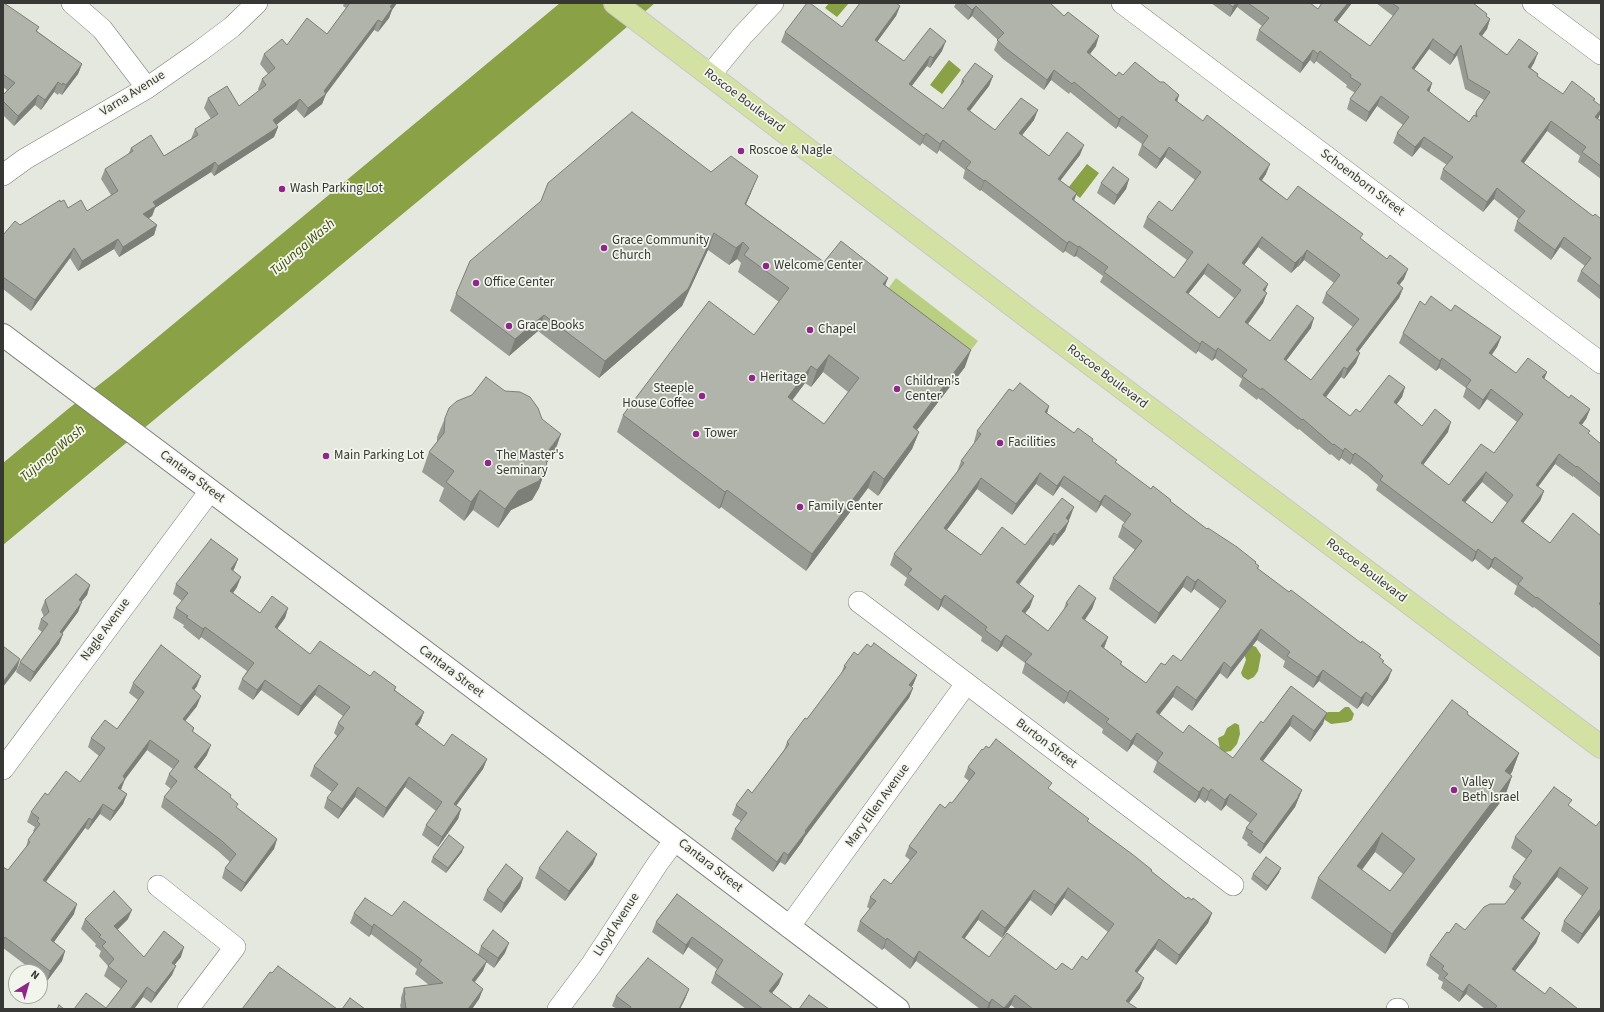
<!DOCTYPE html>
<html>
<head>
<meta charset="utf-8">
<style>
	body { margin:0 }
	#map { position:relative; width:1604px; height:1012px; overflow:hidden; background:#e5e8df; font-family:"Source Sans 3",sans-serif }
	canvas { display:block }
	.frame { position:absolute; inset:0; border:4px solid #373835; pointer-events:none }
	.north { position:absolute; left:8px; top:964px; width:40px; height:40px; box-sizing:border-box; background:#f2f5ec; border:1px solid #a7a9a3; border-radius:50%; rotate:37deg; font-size:11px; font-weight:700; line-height:16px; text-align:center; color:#373835 }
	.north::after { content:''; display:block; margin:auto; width:14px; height:18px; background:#90268a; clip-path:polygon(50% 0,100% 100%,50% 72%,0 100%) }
</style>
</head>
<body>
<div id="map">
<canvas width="1604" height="1012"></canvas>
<div class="frame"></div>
<div class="north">N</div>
</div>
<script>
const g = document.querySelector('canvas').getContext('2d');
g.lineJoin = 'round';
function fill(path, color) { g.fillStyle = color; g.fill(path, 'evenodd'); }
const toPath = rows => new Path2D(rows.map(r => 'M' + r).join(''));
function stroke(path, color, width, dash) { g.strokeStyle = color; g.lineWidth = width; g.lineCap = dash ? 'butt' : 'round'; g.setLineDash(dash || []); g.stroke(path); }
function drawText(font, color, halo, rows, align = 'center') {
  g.font = font + ' "Source Sans 3",sans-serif'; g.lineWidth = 3.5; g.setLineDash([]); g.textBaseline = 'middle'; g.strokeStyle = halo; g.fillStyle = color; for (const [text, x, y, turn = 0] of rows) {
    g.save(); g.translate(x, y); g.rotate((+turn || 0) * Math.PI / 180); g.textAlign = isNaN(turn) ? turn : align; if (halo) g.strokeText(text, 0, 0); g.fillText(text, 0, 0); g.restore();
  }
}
const green = toPath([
	[896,278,978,341,961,363,879,301]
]);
const water = toPath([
	[560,3,655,3,580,67,3,545,3,463,68,409,118,370],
	[829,3,849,3,837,17,825,8],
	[949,60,961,70,942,94,930,85],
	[1087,164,1099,173,1080,198,1068,188],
	[1251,645,1256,647,1261,655,1258,671,1254,677,1248,680,1243,677,1241,673,1246,660,1244,653],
	[1345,707,1349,707,1354,714,1352,720,1348,722,1331,724,1325,720,1325,714,1328,712,1339,712],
	[1235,723,1239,725,1240,734,1237,744,1231,751,1225,752,1220,750,1218,738,1224,735,1227,728]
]);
const minor = toPath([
	[72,3,102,29,147,88],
	[1122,3,1601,363],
	[1533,3,1601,54],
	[710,75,743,35,773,3],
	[3,175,25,159,147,88,200,51,232,27,257,3],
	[859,602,1233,885],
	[3,769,210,491],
	[158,886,235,947,188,1009],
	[789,927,966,684],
	[558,1009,591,965,658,863,675,840],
	[1397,1009,1398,1009]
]);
const tertiary = toPath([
	[3,335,555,749,898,1009]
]);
const primary = toPath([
	[615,3,1033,321,1601,747]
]);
const wall = toPath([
	[3,3,39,27,37,31,82,64,78,74,62,95,59,93,58,95,54,92,41,110,35,105,14,126,3,115,3,95,7,90,3,87],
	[344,3,397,3,392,10,389,18,378,32,374,30,326,94,322,104,304,118,296,109,276,125,278,127,274,137,214,176,211,172,155,208,152,216,148,219,157,225,154,235,119,257,114,249,78,271,70,258,31,311,3,289,3,235,20,225,60,202,68,208,87,211,111,195,101,179,105,169,128,155,131,148,164,156,191,139,195,129,211,119,204,108,208,98,239,106,259,91,258,89,262,79,268,74,260,64,264,54,287,45,327,34,346,8,343,6],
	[956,3,1050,3,1096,46,1090,54,1116,76,1123,75,1160,82,1179,95,1177,101,1266,174,1262,180,1287,200,1361,239,1404,279,1399,285,1403,288,1399,298,1358,352,1356,363,1344,379,1341,377,1326,397,1350,416,1360,412,1405,387,1402,397,1396,405,1422,426,1448,432,1423,465,1449,485,1494,453,1517,422,1487,399,1479,410,1463,397,1466,388,1439,368,1436,371,1399,343,1403,333,1425,305,1451,311,1501,337,1497,347,1492,355,1516,373,1547,372,1544,379,1569,398,1590,409,1586,419,1582,425,1588,434,1601,444,1601,498,1573,476,1573,477,1555,464,1538,487,1544,491,1540,501,1523,523,1550,543,1601,536,1601,658,1534,607,1533,608,1514,594,1517,586,1491,567,1488,570,1475,559,1472,562,1376,490,1378,485,1367,475,1351,463,1350,465,1341,458,1339,461,1331,454,1330,455,1299,429,1298,430,1258,398,1257,400,1239,386,1242,379,1215,358,1212,361,1198,351,1196,354,1100,282,1103,276,1076,256,1074,257,1065,251,1063,253,981,190,980,191,963,178,965,170,939,150,937,154,922,143,920,146,781,42,785,32,842,27,900,6,896,16,877,42,904,61,942,51,930,68,927,66,912,86,943,109,959,88,962,80,993,76,989,86,970,111,995,130,1034,120,1022,135,1049,156,1080,155,1060,180,1077,193,1074,200,1174,278,1187,260,1143,227,1147,217,1172,211,1195,180,1165,157,1156,169,1138,155,1142,144,1118,126,1116,129,1070,92,1069,94,1051,80,1044,90,1003,59,994,50,998,40,972,16,968,20,954,7],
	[1258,247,1291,273,1297,267,1298,267,1304,260,1334,283,1326,293,1322,303,1353,327,1311,380,1286,360,1311,328,1270,341,1248,324,1263,303,1265,291,1268,284,1244,265],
	[1204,274,1234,298,1219,318,1188,294],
	[1482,482,1507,503,1492,523,1465,502],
	[1211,3,1310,3,1318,9,1322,3,1352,3,1337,22,1370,46,1393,16,1376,3,1473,3,1487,14,1486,16,1490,19,1487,29,1482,36,1507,55,1534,63,1531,68,1538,74,1537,77,1563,94,1594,100,1599,117,1598,119,1601,121,1601,179,1578,162,1580,156,1547,131,1524,163,1593,216,1601,219,1601,300,1577,281,1581,271,1585,266,1560,247,1551,260,1514,231,1517,221,1519,219,1494,199,1483,212,1440,179,1443,169,1447,165,1420,147,1412,157,1393,143,1397,133,1403,125,1377,106,1366,122,1347,109,1350,99,1355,93,1346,87,1347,85,1316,61,1314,64,1310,60,1300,73,1256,40,1259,30,1262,26,1237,7,1230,17],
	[1429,49,1450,65,1457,55,1465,89,1484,100,1476,112,1475,115,1469,122,1429,92,1432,83,1414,69],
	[711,172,751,193,746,204,824,262,888,278,885,285,965,367,917,430,919,432,912,449,878,496,868,488,806,571,721,507,719,509,617,432,623,415,754,335,779,302,738,272,741,263,737,259,729,265,708,250,682,306,599,378,538,331,509,356,450,311,456,294],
	[823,372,848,392,824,424,792,400,805,383,811,387],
	[1129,179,1126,189,1114,205,1097,193,1101,183],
	[1013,391,1049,406,1047,413,1074,433,1092,442,1116,463,1151,489,1171,500,1171,502,1207,529,1256,562,1255,563,1259,566,1258,569,1289,592,1361,643,1381,655,1380,658,1383,663,1388,680,1368,707,1362,703,1357,709,1319,681,1313,688,1283,667,1285,661,1257,640,1227,679,1220,673,1192,711,1173,697,1159,714,1183,733,1233,758,1263,723,1291,686,1323,724,1310,742,1290,726,1263,761,1302,790,1295,807,1260,854,1247,845,1248,843,1242,838,1246,828,1250,823,1226,805,1221,811,1207,800,1205,803,1199,798,1195,803,1153,772,1157,762,1133,744,1127,752,1102,733,1103,729,1066,701,1064,704,1022,673,1025,663,1002,646,997,652,981,641,982,637,941,606,938,611,904,585,907,578,890,565,894,554,957,472,961,461,975,443,974,442,977,431],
	[1036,484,1053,496,1060,486,1096,513,1101,505,1125,523,1122,526,1118,537,1135,550,1113,578,1109,589,1155,624,1183,587,1191,593,1194,589,1220,609,1181,661,1165,665,1146,683,1121,664,1122,662,1104,648,1108,637,1085,620,1092,609,1096,598,1066,603,1063,611,1048,631,1025,613,1030,607,1019,585,1050,544,1053,546,1065,531,1069,520,1070,518,1025,545,981,555,947,530,977,489,1012,515],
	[445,418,554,454,546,463,546,468,539,488,532,500,511,510,498,528,473,510,464,521,439,501,444,488,422,472,429,452,437,442,437,437],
	[238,559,234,569,233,571,237,587,233,593,260,613,288,608,285,618,277,629,310,654,370,676,396,687,395,690,424,712,420,722,417,726,444,746,487,759,483,769,456,806,461,809,458,819,438,847,422,835,426,825,436,811,405,787,383,818,355,797,338,819,324,808,327,798,332,792,310,776,314,766,337,736,334,733,338,723,343,716,315,695,298,716,261,690,253,700,238,689,242,679,247,671,201,637,199,640,183,627,184,625,173,618,176,608,182,601,173,594,176,584],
	[90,585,87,595,81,602,78,612,62,633,63,634,59,644,30,682,16,672,20,662,42,632,38,629,41,619,44,617,41,610,45,600],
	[871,647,917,675,913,685,911,687,913,688,909,698,804,838,802,842,785,865,780,862,773,872,731,839,735,829,741,821,732,815,736,805,752,793,784,750,787,742,807,719,841,674,844,666,858,655],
	[133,683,197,686,194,690,197,706,185,721,194,728,193,732,207,755,197,769,230,798,237,808,277,839,274,849,241,892,222,878,225,868,230,862,218,851,161,807,164,797,171,789,165,784,169,774,173,769,147,750,125,779,121,790,127,794,123,804,110,821,100,814,88,830,85,828,46,881,74,914,54,942,65,951,62,961,47,981,40,976,40,972,35,972,3,948,3,867,8,870,26,847,28,840,34,832,33,831,35,827,27,822,31,812,48,795,80,782,99,756,88,747,91,738,117,729,138,700,129,693],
	[1467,714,1519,753,1512,772,1510,775,1512,776,1505,796,1385,954,1311,898,1318,878],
	[1375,852,1403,874,1390,891,1362,870],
	[968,767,1049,789,1087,822,1186,899,1192,900,1212,913,1208,923,1176,965,1155,949,1137,973,1140,988,1129,1003,1138,1009,1016,1009,1011,1005,1008,1009,980,1009,916,961,910,969,884,948,882,950,857,931,860,921,870,909,867,907,870,897,891,884,910,860,905,856,909,846,945,808,952,803,969,781,964,777],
	[1064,898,1108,932,1087,960,1072,970,1056,970,989,957,965,938,978,920,1002,938,1030,900,1051,916],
	[1570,806,1601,914,1578,944,1561,931,1564,921,1582,896,1557,877,1523,920,1540,933,1536,943,1515,971,1545,994,1578,1009,1485,1009,1466,994,1459,1002,1441,988,1443,982,1438,979,1439,975,1426,965,1430,955,1449,933,1465,930,1505,904,1515,891,1509,887,1513,877,1526,859,1511,848,1515,837],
	[462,852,446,873,431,862,433,857],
	[593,864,565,901,535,878,539,868],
	[1279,873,1266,891,1251,879,1253,874],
	[523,878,520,888,501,913,483,900,487,890],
	[677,894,779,984,772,993,793,1009,746,1009,711,983,715,973,717,969,688,947,683,955,652,932,656,922],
	[354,913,392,916,478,955,481,946,505,953,494,968,486,962,483,971,474,982,483,989,479,999,472,1009,401,1009,400,1005,401,1003,401,998,404,988,429,985,415,974,417,969,371,934,369,937,350,923],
	[85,919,128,919,117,930,144,957,181,957,174,965,172,975,151,1003,143,997,134,1009,74,1009,106,1008,121,989,104,976,108,966,99,956,101,951,95,946,96,944,81,929],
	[689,989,685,999,680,1009,617,1009,612,1006,616,996]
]);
const shadedWall = toPath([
	[393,3,397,3,392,10,389,18,378,32,382,22,390,7],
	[1236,3,1239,3,1237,7,1230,17,1233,7],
	[1348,3,1352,3,1331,30,1334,20],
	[900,6,896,16,871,50,875,40],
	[976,6,972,16,968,20,972,10],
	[1490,19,1487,29,1476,44,1479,34],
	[378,20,374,30,326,94,322,104,304,118,308,108,324,91],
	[1099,36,1096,46,1084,62,1087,52],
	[1433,39,1429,49,1408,78,1412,68],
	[946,41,942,51,930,68,933,58],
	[1461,45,1457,55,1450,65,1454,55],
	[1313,50,1310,60,1300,73,1303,63],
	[1320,51,1316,61,1314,64,1318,54],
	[1538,53,1534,63,1525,77,1528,67],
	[930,56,927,66,905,94,909,84],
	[82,64,78,74,62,95,66,85],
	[1054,70,1051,80,1044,90,1047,80],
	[993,76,989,86,963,119,967,109],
	[58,82,54,92,41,110,45,100],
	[1432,83,1429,93,1427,90],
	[38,95,35,105,14,126,18,116],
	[1179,95,1176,105,1175,100],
	[1381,96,1377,106,1366,122,1369,112],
	[300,99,296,109,270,130,273,120],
	[1601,109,1601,112,1599,117,1592,127,1595,117],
	[1038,110,1034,120,1016,143,1019,133],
	[1122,116,1118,126,1116,129,1119,119],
	[1551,121,1547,131,1518,171,1521,161],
	[278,127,274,137,214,176,218,166],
	[926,133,922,143,920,146,924,136],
	[1424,137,1420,147,1412,157,1415,147],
	[943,140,939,150,937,154,940,144],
	[1084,145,1080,155,1054,189,1058,179],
	[1169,147,1165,157,1156,169,1160,159],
	[215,162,211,172,155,208,152,216,139,224,143,214,153,202],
	[1270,164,1266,174,1256,189,1259,179],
	[758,176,751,193,739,220,745,204],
	[1129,179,1126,189,1114,205,1117,195],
	[985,180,981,190,980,191,984,181],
	[1497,188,1494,199,1483,212,1487,202],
	[1077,193,1073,203,1072,199],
	[157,225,154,235,119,257,123,247],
	[714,233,708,250,682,306,599,378,605,361],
	[1262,237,1258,247,1238,273,1242,263],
	[1564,237,1560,247,1551,260,1555,250],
	[118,239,114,249,78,271,82,261],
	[1069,241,1065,251,1063,253,1067,243],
	[743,242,737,259,729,265,736,248],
	[1079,246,1076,256,1074,257,1078,247],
	[74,248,70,258,31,311,35,300],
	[1307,250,1304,260,1298,267,1302,257],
	[1301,257,1297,267,1291,273,1295,263],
	[1208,264,1204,274,1182,302,1186,292],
	[1408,269,1404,279,1393,293,1397,283],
	[888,278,882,294,883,284],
	[1268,284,1264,294,1263,290],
	[1403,288,1399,298,1352,360,1356,350],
	[1267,293,1263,303,1242,332,1245,322],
	[544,315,538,331,509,356,515,339],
	[1314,318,1311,328,1280,369,1284,359],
	[1501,337,1497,347,1485,363,1489,353],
	[1202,341,1198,351,1196,354,1200,344],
	[1218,348,1215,358,1212,361,1216,351],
	[971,350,965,367,906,444,913,427],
	[1360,353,1356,363,1344,379,1347,369],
	[829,355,823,372,811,387,817,370],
	[1442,358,1439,368,1436,371,1440,361],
	[811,366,805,383,782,414,788,397],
	[1344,367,1341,377,1320,405,1323,395],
	[1547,372,1543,382,1542,377],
	[1405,387,1402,397,1390,413,1394,402],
	[1491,389,1487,399,1479,410,1483,400],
	[1049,406,1046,417,1045,412],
	[1590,409,1586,419,1575,433,1579,423],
	[1451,422,1448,432,1417,473,1421,463],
	[919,432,912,449,878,496,884,479],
	[561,434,554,454,541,470,548,451],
	[1345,448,1341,458,1339,461,1343,451],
	[1355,453,1351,463,1350,465,1353,455],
	[1559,454,1555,464,1532,495,1536,485],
	[546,468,539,488,532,500,511,510,498,528,505,509,518,491],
	[874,471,868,488,806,571,812,554],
	[1486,472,1482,482,1459,510,1462,500],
	[1040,473,1036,484,1012,515,1016,504],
	[1064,476,1060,486,1053,496,1057,486],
	[981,478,977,489,940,539,944,528],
	[480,490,473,510,464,521,471,502],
	[727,490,721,507,719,509,725,492],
	[1544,491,1540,501,1517,531,1521,521],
	[1105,495,1101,505,1096,513,1100,502],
	[1074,507,1070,518,1062,529,1066,518],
	[1069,521,1065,531,1053,546,1057,535],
	[1054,533,1050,544,1012,593,1016,582],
	[1478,549,1475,559,1472,562,1476,552],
	[1495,557,1491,567,1488,570,1492,560],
	[238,559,234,569,227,579,231,569],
	[1187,576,1183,587,1155,624,1159,613],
	[241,577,237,587,227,602,230,591],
	[1198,579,1194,589,1191,593,1195,582],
	[90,585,87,595,75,610,79,600],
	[945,595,941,606,938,611,941,600],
	[1034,596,1030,607,1018,622,1022,611],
	[1096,598,1092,609,1078,629,1082,618],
	[82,602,78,612,56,642,60,632],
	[288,608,285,618,271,637,275,627],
	[205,627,201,637,199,640,203,629],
	[1261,629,1257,640,1227,679,1231,668],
	[63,634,59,644,30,682,34,672],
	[1006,635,1002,646,997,652,1001,642],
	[1108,637,1104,648,1097,657,1101,646],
	[20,659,17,669,3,687,3,682],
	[1224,662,1220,673,1192,711,1196,700],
	[1323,670,1319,681,1313,688,1317,677],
	[1392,670,1388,680,1368,707,1372,697],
	[917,675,913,685,905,695,909,685],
	[201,676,197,686,188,698,192,688],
	[265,680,261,690,253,700,257,690],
	[319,685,315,695,298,716,301,706],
	[1177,686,1173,697,1153,723,1156,712],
	[913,688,909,698,804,838,802,842,785,865,788,855,805,831],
	[1070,690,1066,701,1064,704,1068,693],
	[1366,692,1362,703,1357,709,1361,698],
	[201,696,197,706,179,729,183,719],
	[424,712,420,722,411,734,415,724],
	[1327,713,1323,724,1310,742,1314,731],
	[1293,715,1290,726,1256,770,1260,759],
	[1137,733,1133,744,1127,752,1131,741],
	[150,740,147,750,120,786,123,776],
	[211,745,207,755,191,777,194,767],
	[1519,753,1512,772,1498,790,1505,771],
	[487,759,483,769,450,814,454,804],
	[1512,776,1505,796,1385,954,1392,934],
	[409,777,405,787,383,818,386,808],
	[125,779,121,789,114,798,118,788],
	[358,787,355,797,338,819,342,809],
	[1203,787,1199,798,1195,803,1199,792],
	[1211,789,1207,800,1205,803,1209,792],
	[1302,790,1295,807,1260,854,1264,844],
	[127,794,123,804,110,821,114,811],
	[1230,794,1226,805,1221,811,1225,800],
	[103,804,100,814,88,830,92,820],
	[461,809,458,819,438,847,442,837],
	[89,818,85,828,40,890,43,880],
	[1382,833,1375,852,1350,885,1357,866],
	[277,839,274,849,241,892,245,883],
	[464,847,462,852,446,873,448,868],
	[784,852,780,862,773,872,777,862],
	[597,854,593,864,565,901,569,891],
	[1560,867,1557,877,1517,928,1521,918],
	[1281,868,1279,873,1266,891,1268,886],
	[523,878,520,888,501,913,504,903],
	[1068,888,1064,898,1051,916,1055,905],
	[1034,890,1030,900,1002,938,1005,928],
	[77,904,74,914,48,950,51,940],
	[1601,908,1601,914,1578,944,1582,934],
	[132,910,128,919,111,936,114,926],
	[982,910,978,920,958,947,962,937],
	[1212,913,1208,923,1176,965,1179,955],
	[374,924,371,934,369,937,372,927],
	[1540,933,1536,943,1509,979,1512,969],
	[692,937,688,947,683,955,686,945],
	[887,938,884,948,882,950,886,940],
	[1159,939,1155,949,1131,981,1135,971],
	[509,943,505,953,494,968,498,958],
	[184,947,181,957,168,973,172,963],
	[65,951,62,961,47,981,50,971],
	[919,951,916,961,910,969,914,959],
	[487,961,483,971,468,991,472,980],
	[176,966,172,975,151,1003,155,993],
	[783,974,779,984,766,1001,769,991],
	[1144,978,1140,988,1124,1009,1126,1001],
	[1469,984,1466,994,1459,1002,1463,992],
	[147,987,143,997,134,1009,130,1009],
	[483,989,479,999,472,1009,468,1009],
	[689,989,685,999,680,1009,679,1009],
	[1015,995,1011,1005,1008,1009,1004,1009],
	[992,999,989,1009,987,1009,989,1003]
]);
const building = toPath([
	[3,3,4,3,39,27,36,31,82,64,66,85,63,83,62,85,58,82,45,100,38,95,18,116,3,101,3,95,15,83,3,74,3,3],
	[350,3,393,3,390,7,392,8,382,22,378,20,324,91,326,94,308,108,300,99,273,120,278,127,218,166,215,162,153,202,156,206,143,214,157,225,123,247,118,239,82,261,74,248,35,300,3,277,3,235,15,221,20,225,60,200,60,202,64,200,68,208,81,200,87,211,118,191,105,169,133,151,131,148,151,135,164,156,198,135,195,129,218,114,208,98,227,86,239,106,266,85,262,79,275,68,264,54,282,39,287,45,307,18,327,34,350,3],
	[807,3,810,3,842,27,860,3,896,3,900,6,875,40,904,61,930,28,946,41,933,58,930,56,909,84,943,109,964,81,962,80,975,63,993,76,967,109,995,130,1021,98,1038,110,1019,133,1049,156,1067,132,1084,145,1058,179,1077,193,1072,199,1174,278,1193,252,1147,217,1159,201,1172,211,1201,172,1169,147,1160,159,1142,145,1148,136,1122,116,1119,119,1074,82,1072,84,1054,70,1047,80,1007,49,997,40,1004,33,976,6,972,10,964,3,1050,3,1064,16,1068,12,1099,36,1087,52,1116,76,1119,72,1123,75,1135,62,1160,82,1164,82,1179,95,1175,100,1203,121,1207,115,1270,164,1259,179,1287,200,1298,186,1363,234,1360,238,1387,259,1390,255,1408,269,1397,283,1403,288,1356,350,1360,353,1347,369,1344,367,1323,395,1350,416,1356,409,1360,412,1389,375,1405,387,1394,402,1422,426,1435,409,1451,422,1421,463,1449,485,1481,444,1494,453,1523,414,1491,389,1483,400,1466,387,1471,380,1442,358,1440,361,1403,333,1420,301,1425,305,1431,296,1451,311,1455,305,1501,337,1489,353,1516,373,1528,358,1547,372,1542,377,1569,398,1571,395,1590,409,1579,423,1590,431,1588,433,1601,444,1601,485,1577,466,1576,467,1559,454,1536,485,1544,491,1521,521,1550,543,1573,513,1601,536,1601,601,1599,604,1601,605,1601,646,1537,597,1536,598,1518,584,1523,578,1495,557,1492,560,1478,549,1476,552,1380,480,1383,476,1371,465,1355,453,1353,455,1345,448,1343,451,1334,444,1333,445,1303,419,1302,420,1262,388,1261,390,1242,376,1247,370,1218,348,1216,351,1202,341,1200,344,1104,272,1108,267,1079,246,1078,247,1069,241,1067,243,985,180,984,181,966,168,971,162,943,140,940,144,926,133,924,136,785,32,807,3],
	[1262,237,1295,263,1301,257,1302,257,1307,250,1340,275,1326,293,1359,319,1311,380,1284,359,1314,318,1297,305,1270,341,1245,322,1267,293,1263,290,1268,284,1242,263,1262,237],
	[1208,264,1241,290,1219,318,1186,292,1208,264],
	[1486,472,1513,495,1492,523,1462,500,1486,472],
	[1228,3,1236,3,1233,7,1228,3],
	[1248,3,1310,3,1318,9,1322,3,1348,3,1334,20,1370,46,1399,8,1392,3,1473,3,1487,14,1486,16,1490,19,1479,34,1507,55,1519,39,1538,53,1528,67,1538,74,1537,76,1563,94,1572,81,1595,99,1593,100,1601,106,1601,109,1595,117,1601,121,1601,166,1582,152,1586,147,1551,121,1521,161,1593,216,1595,214,1601,219,1601,287,1581,271,1591,258,1564,237,1555,250,1517,221,1525,211,1497,188,1487,202,1443,169,1453,157,1424,137,1415,147,1397,133,1409,117,1381,96,1369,112,1350,99,1361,84,1350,77,1351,75,1320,51,1318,54,1313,50,1303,63,1259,30,1269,18,1248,3],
	[1433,39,1454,55,1461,45,1468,79,1490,92,1476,112,1477,117,1474,115,1469,122,1427,90,1432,83,1412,68,1433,39],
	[632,112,711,172,731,156,758,176,745,204,824,262,841,241,888,278,883,284,971,350,913,427,919,432,884,479,874,471,812,554,727,490,725,492,623,415,709,301,754,335,789,288,744,255,749,248,743,242,736,248,714,233,688,289,605,361,544,315,515,339,456,294,470,261,541,201,548,183,632,112],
	[829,355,859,378,824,424,788,397,811,366,817,370,829,355],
	[1113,167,1129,179,1117,195,1101,183,1113,167],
	[486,377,505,391,520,392,530,397,538,408,542,419,561,434,548,451,546,468,539,481,518,491,505,509,480,490,471,502,446,482,454,471,429,452,444,433,445,418,449,408,457,401,472,395,486,377],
	[1020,383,1049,406,1045,412,1074,433,1078,428,1093,439,1092,441,1117,460,1115,462,1151,489,1153,486,1171,500,1170,501,1207,529,1208,528,1237,547,1256,562,1255,563,1259,566,1257,568,1289,592,1291,590,1361,643,1362,641,1381,655,1379,657,1384,661,1382,662,1392,670,1372,697,1366,692,1361,698,1323,670,1317,677,1287,656,1290,652,1261,629,1231,668,1224,662,1196,700,1177,686,1156,712,1183,733,1189,725,1233,758,1261,721,1263,723,1291,686,1327,713,1314,731,1293,715,1260,759,1302,790,1298,796,1299,796,1264,844,1251,834,1253,832,1246,828,1257,814,1230,794,1225,800,1211,789,1209,792,1203,787,1199,792,1157,761,1163,753,1137,733,1131,741,1106,722,1109,719,1070,690,1068,693,1025,662,1032,654,1006,635,1001,642,985,630,987,627,945,595,941,600,908,574,912,569,894,554,964,463,961,461,981,434,977,431,1009,389,1013,391,1020,383],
	[1040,473,1057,486,1064,476,1100,502,1105,495,1131,514,1122,526,1142,541,1113,578,1159,613,1187,576,1195,582,1198,579,1226,601,1181,661,1173,655,1165,665,1161,663,1146,683,1120,664,1122,662,1101,646,1108,637,1082,618,1096,598,1079,585,1066,603,1068,604,1048,631,1022,611,1034,596,1016,582,1054,533,1057,535,1069,521,1066,518,1074,507,1062,498,1025,545,1002,527,981,555,944,528,981,478,1016,504,1040,473],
	[211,539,238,559,231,569,241,577,230,591,260,613,272,596,288,608,275,627,310,654,320,641,370,676,374,671,396,687,394,690,424,712,415,724,444,746,452,734,487,759,454,804,461,809,442,837,426,825,442,802,409,777,386,808,358,787,342,809,327,798,338,784,314,766,344,728,338,723,350,707,319,685,301,706,265,680,257,690,242,679,254,663,205,627,203,629,186,617,188,616,176,608,188,593,176,584,211,539],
	[76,574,90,585,79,600,82,602,60,632,63,634,34,672,20,662,48,624,41,619,49,612,45,600,76,574],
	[874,643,917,675,909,685,913,688,805,831,806,832,788,855,784,852,777,862,735,829,747,813,736,805,748,789,752,793,789,744,787,742,805,718,807,719,846,667,844,666,854,652,858,655,867,644,871,647,874,643],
	[161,645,201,676,192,688,201,696,183,719,194,728,192,731,211,745,194,767,231,795,230,797,238,804,236,807,277,839,245,883,225,868,236,854,222,841,164,797,177,781,169,774,179,761,150,740,123,776,125,779,118,788,127,794,114,811,103,804,92,820,89,818,43,880,77,904,51,940,65,951,50,971,5,937,3,940,3,867,8,870,30,842,28,840,40,824,37,821,39,818,31,812,45,793,48,795,66,771,80,782,105,748,91,738,105,720,117,729,144,692,133,683,161,645],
	[3,646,20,659,3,682,3,646],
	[1452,700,1468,712,1467,714,1519,753,1505,771,1512,776,1392,934,1318,878,1452,700],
	[1382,833,1415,859,1390,891,1357,866,1382,833],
	[996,739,1052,783,1048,788,1089,819,1087,821,1132,854,1152,870,1151,871,1186,899,1188,897,1192,900,1193,898,1212,913,1179,955,1159,939,1135,971,1144,978,1126,1001,1138,1009,1033,1009,1015,995,1004,1008,992,999,989,1003,919,951,914,959,887,938,886,940,860,921,876,901,870,897,884,879,891,884,917,852,909,846,940,804,945,808,950,802,952,803,975,773,968,767,982,749,983,750,986,746,989,748,996,739],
	[1068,888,1114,924,1087,960,1082,956,1072,970,1062,963,1056,970,1007,933,989,957,962,937,982,910,1005,928,1034,890,1055,905,1068,888],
	[1554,787,1572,800,1568,805,1596,826,1600,821,1601,822,1601,908,1582,934,1564,921,1588,888,1560,867,1521,918,1540,933,1512,969,1545,994,1550,987,1578,1009,1494,1009,1497,1006,1469,984,1463,992,1444,978,1448,974,1442,969,1444,966,1430,955,1447,932,1449,933,1456,923,1465,930,1484,907,1490,904,1505,904,1521,883,1513,877,1532,851,1515,837,1554,787],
	[567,831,597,854,569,891,539,868,567,831],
	[449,835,464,847,448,868,433,857,449,835],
	[1266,857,1281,868,1268,886,1253,874,1266,857],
	[506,864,523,878,504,903,487,890,506,864],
	[114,891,132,910,114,926,144,957,164,931,184,947,172,963,176,966,155,993,147,987,130,1009,74,1009,86,993,106,1008,127,981,108,966,114,959,102,946,106,942,99,937,101,935,85,919,114,891],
	[677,894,783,974,769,991,793,1009,763,1009,715,973,723,960,692,937,686,945,656,922,677,894],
	[365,898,392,916,404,901,487,961,472,980,483,989,468,1009,406,1009,404,995,405,995,404,988,443,983,419,964,422,960,374,924,372,927,354,913,365,898],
	[493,930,509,943,498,958,481,946,493,930],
	[648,958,689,989,679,1009,630,1009,631,1007,616,996,648,958],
	[278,966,337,1009,242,1009,270,972,272,973,278,966],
	[809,995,829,1009,799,1009,809,995],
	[350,998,365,1009,342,1009,350,998],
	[59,1005,64,1009,57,1009,59,1005]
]);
const markers = [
	[741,151,4,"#90268a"],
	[282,189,4,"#90268a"],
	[604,248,4,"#90268a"],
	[766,266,4,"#90268a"],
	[476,283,4,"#90268a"],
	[509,326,4,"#90268a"],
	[810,330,4,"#90268a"],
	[752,378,4,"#90268a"],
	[897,389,4,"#90268a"],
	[702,396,4,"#90268a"],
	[696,434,4,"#90268a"],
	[1000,443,4,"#90268a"],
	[326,456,4,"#90268a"],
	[488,463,4,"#90268a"],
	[800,507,4,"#90268a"],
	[1454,790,4,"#90268a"]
];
const streetNames = [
	["Varna Avenue",133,94,-32],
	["Roscoe Boulevard",744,101,37],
	["Schoenborn Street",1362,183,37],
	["Roscoe Boulevard",1107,377,37],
	["Cantara Street",192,477,37],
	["Roscoe Boulevard",1366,571,37],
	["Nagle Avenue",106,630,-54],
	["Cantara Street",451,672,37],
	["Burton Street",1046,744,37],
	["Mary Ellen Avenue",878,806,-54],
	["Cantara Street",710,866,38],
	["Lloyd Avenue",617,925,-57]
];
const poiNames = [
	["Roscoe & Nagle",749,151],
	["Wash Parking Lot",290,189],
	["Grace Community",612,241],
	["Church",612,256],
	["Welcome Center",774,266],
	["Office Center",484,283],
	["Grace Books",517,326],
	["Chapel",818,330],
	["Heritage",760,378],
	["Children's",905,382],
	["Center",905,397],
	["Steeple",694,389,"right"],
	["House Coffee",694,404,"right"],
	["Tower",704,434],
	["Facilities",1008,443],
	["Main Parking Lot",334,456],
	["The Master's",496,456],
	["Seminary",496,471],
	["Family Center",808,507],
	["Valley",1462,783],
	["Beth Israel",1462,798]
];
const waterNames = [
	["Tujunga Wash",303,248,-40],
	["Tujunga Wash",53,454,-40]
];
fill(green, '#bbcf83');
fill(water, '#8ba145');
stroke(minor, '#7e8079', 22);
stroke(tertiary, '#7e8079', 24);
stroke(primary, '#c7c7c6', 24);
stroke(minor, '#fff', 21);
stroke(tertiary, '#fff', 22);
stroke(primary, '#d3e2a3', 22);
fill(wall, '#989b93');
fill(shadedWall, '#7c7e78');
fill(building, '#b1b4ab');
stroke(building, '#7c7e78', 1);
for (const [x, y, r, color] of markers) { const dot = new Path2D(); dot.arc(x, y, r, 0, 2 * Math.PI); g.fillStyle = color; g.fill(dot); stroke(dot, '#f2f5ec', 1.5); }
drawText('13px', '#373835', '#f2f5ec', streetNames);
drawText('13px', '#373835', '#f2f5ec', poiNames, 'left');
drawText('italic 14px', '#414e08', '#f2f5ec', waterNames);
</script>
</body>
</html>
